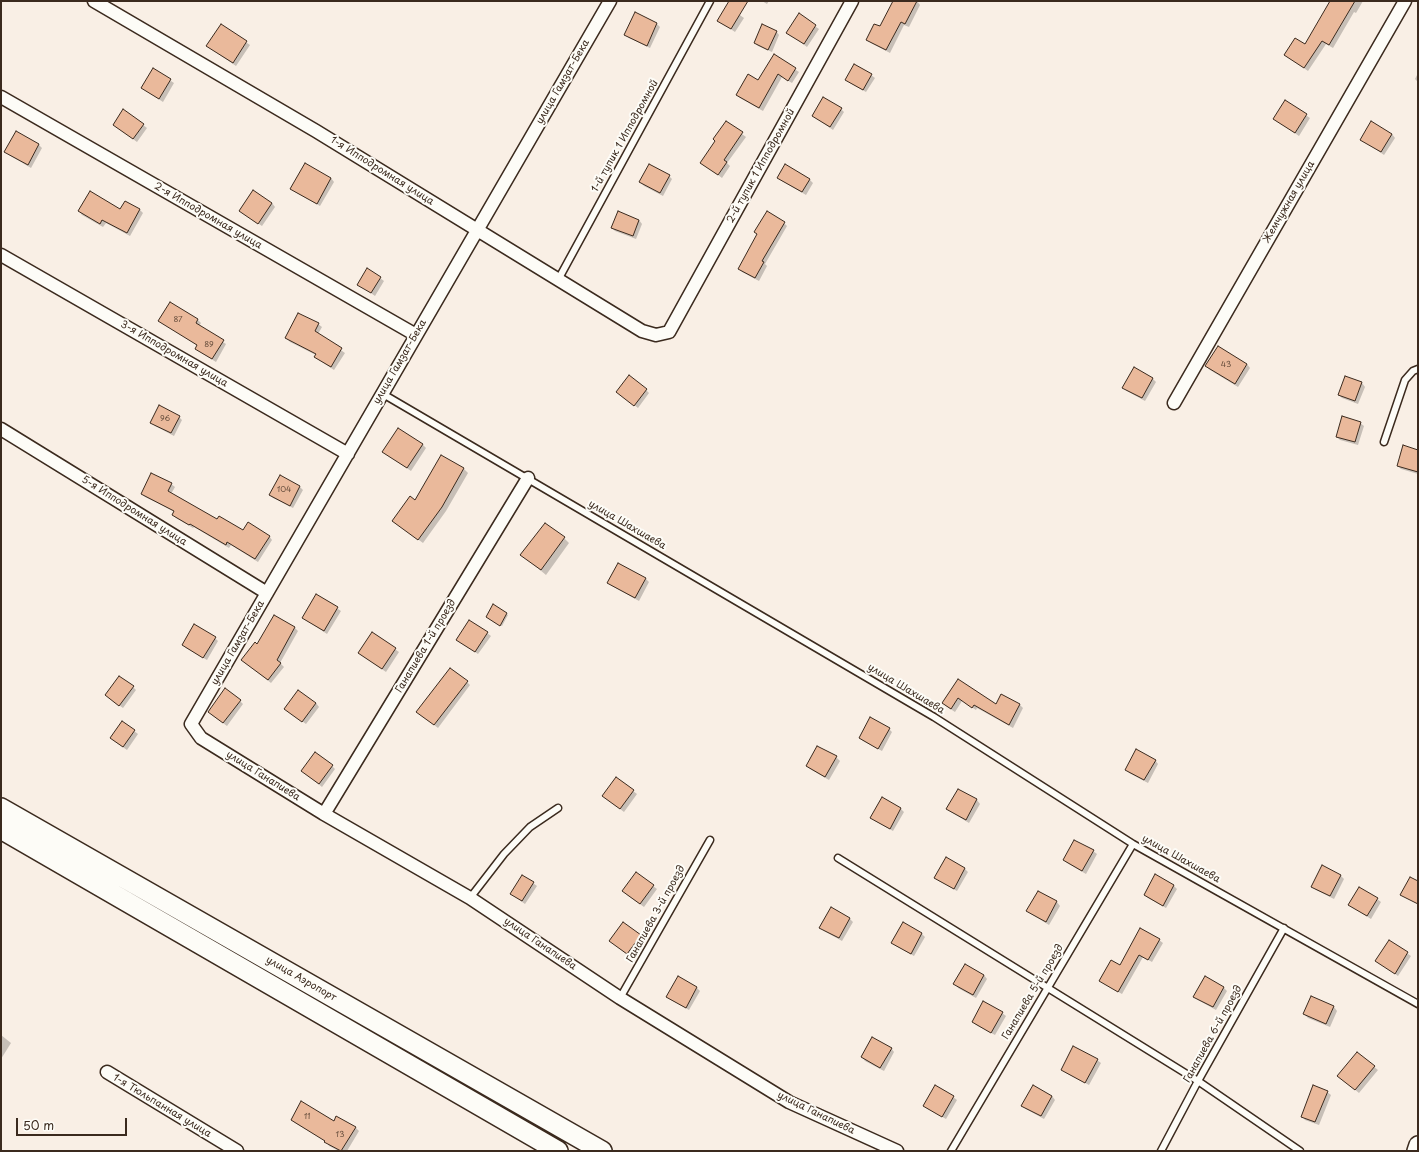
<!DOCTYPE html>
<html>
<head>
<meta charset="utf-8">
<style>
	body { margin:0 }
	#map { position:relative; width:1419px; height:1152px; overflow:hidden; background:#f9efe5; font-family:"Playpen Sans",sans-serif }
	canvas { display:block }
	.frame { position:absolute; inset:0; border:2px solid #3b2a1e; pointer-events:none }
	.scale { position:absolute; left:16px; top:1118px; width:111px; height:18px; box-sizing:border-box; border:2px solid #3b2a1e; border-top:0; padding-left:5px; font-size:12px; line-height:14px; white-space:nowrap; color:#3b2a1e; -webkit-text-stroke:3px #fdfcf7; paint-order:stroke }
</style>
</head>
<body>
<div id="map">
<canvas width="1419" height="1152"></canvas>
<div class="frame"></div>
<div class="scale">50 m</div>
</div>
<script>
const g = document.querySelector('canvas').getContext('2d');
g.lineJoin = 'round';
function fill(path, color) { g.fillStyle = color; g.fill(path, 'evenodd'); }
const toPath = rows => new Path2D(rows.map(r => 'M' + r).join(''));
function stroke(path, color, width, dash) { g.strokeStyle = color; g.lineWidth = width; g.lineCap = dash ? 'butt' : 'round'; g.setLineDash(dash || []); g.stroke(path); }
function drawText(font, color, halo, rows, align = 'center') {
  g.font = font + ' "Playpen Sans",sans-serif'; g.lineWidth = 4; g.setLineDash([]); g.textBaseline = 'middle'; g.strokeStyle = halo; g.fillStyle = color; for (const [text, x, y, turn = 0] of rows) {
    g.save(); g.translate(x, y); g.rotate((+turn || 0) * Math.PI / 180); g.textAlign = isNaN(turn) ? turn : align; if (halo) g.strokeText(text, 0, 0); g.fillText(text, 0, 0); g.restore();
  }
}
const shadow = toPath([
	[762,1,769,1,767,4],
	[894,1,917,1,920,5,909,27,904,25,890,53,871,43,867,40,880,28],
	[1335,1,1363,1,1356,13,1354,12,1333,48,1326,44,1308,71,1285,55,1305,46],
	[727,6,744,18,735,32,719,21],
	[635,14,657,24,660,27,650,48,629,38,625,35],
	[799,15,819,29,807,47,787,32],
	[221,25,250,45,236,66,211,49],
	[776,31,779,35,772,52,758,46,755,43],
	[774,56,799,72,792,83,782,77,763,111,740,98,737,95,759,81],
	[153,69,174,83,163,102,142,88],
	[1418,73,1418,82,1415,79],
	[871,75,875,78,866,92,850,83,847,79],
	[1285,101,1310,118,1299,136,1274,119],
	[841,109,844,112,833,130,813,116],
	[726,122,746,137,727,163,730,166,722,178,702,163,716,141],
	[114,125,143,125,147,128,137,142],
	[16,132,39,145,42,148,31,168,9,155,6,152],
	[1392,134,1395,138,1384,155,1361,139],
	[669,176,672,179,663,196,644,186,640,182],
	[331,178,334,182,320,206,295,192,291,189],
	[778,178,810,180,813,183,806,195,782,181],
	[272,203,275,207,262,226,244,214],
	[139,209,143,213,130,236,106,223,103,227,82,215,79,211],
	[618,212,639,220,642,224,636,239,615,231,612,228],
	[784,223,787,226,765,264,767,266,759,281,742,272,739,268,758,235],
	[380,278,384,281,375,296,358,284],
	[171,303,198,320,201,323,199,326,226,344,216,362,200,352,196,349,198,346,160,321],
	[318,324,322,327,318,334,345,353,334,370,319,360,315,357,316,355,290,342,286,338],
	[1247,364,1250,368,1238,387,1210,370,1206,366],
	[1346,377,1362,383,1365,387,1358,404,1342,398,1339,395],
	[1152,378,1156,382,1145,401,1127,391,1123,387],
	[646,390,649,393,638,408,621,395],
	[179,417,182,420,174,436,155,426,151,422],
	[1360,423,1364,426,1358,445,1340,440,1337,437],
	[422,444,426,448,411,471,383,452],
	[1418,451,1418,474,1401,469,1398,466],
	[442,456,464,469,468,473,446,511,423,543,393,521,416,502],
	[171,484,175,487,171,494,217,521,244,532,269,536,272,540,258,562,231,545,229,548,194,527,193,528,176,518,173,515,175,512,145,497,142,494],
	[300,487,303,490,293,508,273,498,270,495],
	[564,538,569,543,546,575,522,555],
	[619,564,646,579,649,582,639,601,612,586,609,583],
	[317,595,341,611,327,634,303,618],
	[494,606,508,615,502,626,488,618],
	[295,628,298,631,280,663,284,667,271,683,246,663],
	[487,633,491,636,478,654,461,643],
	[373,634,399,652,386,672,363,656],
	[215,638,218,641,207,660,186,648,183,645],
	[958,680,996,705,1001,695,1020,705,1023,708,1013,728,977,708,976,710,962,701,955,712,946,706,943,703],
	[467,682,470,685,438,728,417,712],
	[133,687,136,690,123,708,110,699],
	[240,701,243,704,227,726,212,715],
	[316,703,319,707,306,724,289,712],
	[889,729,892,732,882,751,863,741,860,738],
	[134,731,138,734,127,750,114,741],
	[836,757,840,761,829,780,810,769,807,766],
	[1155,760,1158,764,1148,783,1129,773,1126,769],
	[332,766,335,769,322,787,302,771],
	[958,790,977,800,980,804,969,823,951,812,947,809],
	[633,791,637,794,624,812,607,799],
	[901,809,904,812,893,831,875,821,871,818],
	[1093,851,1097,854,1086,874,1067,863,1064,860],
	[946,859,965,869,968,872,957,891,939,881,936,878],
	[637,874,657,889,644,907,627,895],
	[1340,875,1344,879,1334,899,1316,890,1312,887],
	[1155,876,1174,886,1177,889,1166,908,1148,898,1145,895],
	[533,883,537,886,525,904,511,894],
	[1038,892,1057,902,1060,906,1049,925,1031,914,1028,911],
	[1377,899,1381,902,1371,919,1349,905],
	[831,908,850,919,853,922,842,941,824,931,821,928],
	[903,924,922,934,925,937,914,956,896,946,893,943],
	[640,936,644,939,631,957,614,944],
	[1159,940,1163,943,1152,962,1143,957,1122,994,1104,984,1100,981],
	[1389,941,1411,956,1398,976,1376,961],
	[984,975,987,979,976,998,958,988,955,984],
	[1205,977,1224,988,1227,991,1216,1010,1198,1000,1195,996],
	[697,988,700,991,689,1010,671,1000,667,997],
	[1312,998,1334,1007,1337,1011,1330,1027,1308,1018,1304,1014],
	[1002,1013,1006,1016,995,1035,976,1025,973,1022],
	[1,1035,11,1043,1,1059],
	[891,1048,894,1052,884,1071,865,1061,862,1057],
	[1357,1053,1378,1070,1359,1093,1342,1079],
	[1097,1060,1101,1063,1089,1085,1066,1073,1062,1070],
	[1327,1092,1331,1095,1319,1125,1305,1120,1302,1116],
	[1052,1096,1055,1100,1044,1119,1026,1109,1023,1105],
	[953,1097,957,1100,946,1119,928,1109,924,1106],
	[337,1118,356,1128,359,1131,347,1151,339,1151,329,1146,326,1141,295,1123,292,1120,335,1122]
]);
const building = toPath([
	[729,1,748,1,731,29,717,21,729,1],
	[893,1,917,1,905,24,901,22,886,50,866,40,874,24,880,26,893,1],
	[1330,1,1355,1,1329,45,1322,41,1304,68,1284,55,1295,38,1305,44,1330,1],
	[635,12,657,23,647,46,624,35,635,12],
	[799,13,816,25,804,44,786,33,799,13],
	[221,24,247,41,233,63,206,46,221,24],
	[762,24,777,31,768,50,754,43,762,24],
	[774,54,796,68,788,81,778,74,759,108,736,95,748,74,758,80,774,54],
	[854,64,872,74,863,90,845,80,854,64],
	[153,68,171,79,159,99,141,88,153,68],
	[823,97,842,108,830,127,812,116,823,97],
	[1285,100,1307,114,1295,133,1273,119,1285,100],
	[123,109,144,124,133,139,113,125,123,109],
	[726,121,743,132,724,160,727,162,718,175,700,163,715,141,713,139,726,121],
	[1371,121,1392,134,1381,152,1360,140,1371,121],
	[16,131,39,144,28,165,4,152,16,131],
	[305,163,331,178,317,204,290,189,305,163],
	[649,164,670,175,660,193,639,182,649,164],
	[785,164,810,179,802,192,777,178,785,164],
	[253,190,272,203,258,224,239,211,253,190],
	[90,191,120,209,125,201,140,209,127,233,102,220,100,224,78,211,90,191],
	[618,211,639,220,633,236,611,228,618,211],
	[767,211,785,222,762,261,764,262,755,278,738,269,757,234,754,232,767,211],
	[367,268,381,277,371,293,357,285,367,268],
	[170,302,198,319,196,323,224,340,212,359,195,349,197,345,158,321,170,302],
	[298,313,319,323,315,331,342,348,331,367,314,357,316,354,285,338,298,313],
	[1218,346,1247,364,1235,384,1205,366,1218,346],
	[1134,367,1153,378,1142,398,1122,388,1134,367],
	[629,375,647,389,634,406,616,392,629,375],
	[1345,376,1362,382,1355,401,1338,395,1345,376],
	[159,405,180,416,171,433,150,423,159,405],
	[1342,416,1361,422,1355,442,1336,437,1342,416],
	[398,428,423,444,407,468,382,452,398,428],
	[1403,445,1418,450,1418,472,1397,466,1403,445],
	[441,455,464,468,442,507,418,540,392,521,410,496,415,500,441,455],
	[151,473,172,483,168,491,217,519,219,516,243,530,248,522,270,536,255,559,227,542,226,545,190,524,189,525,172,515,174,511,141,494,151,473],
	[280,475,300,486,290,506,269,495,280,475],
	[545,523,565,537,541,570,520,555,545,523],
	[618,563,646,578,635,598,607,583,618,563],
	[316,594,338,607,324,631,302,618,316,594],
	[493,604,507,613,500,626,486,617,493,604],
	[274,615,295,627,277,660,281,663,268,680,241,660,255,642,257,644,274,615],
	[469,620,488,632,475,652,456,640,469,620],
	[194,624,216,637,203,658,182,645,194,624],
	[372,632,396,648,382,669,358,653,372,632],
	[450,668,468,681,434,725,416,712,450,668],
	[119,676,134,686,119,706,105,695,119,676],
	[958,679,996,704,1001,694,1020,704,1009,725,974,705,972,708,958,698,951,709,942,703,958,679],
	[225,688,241,700,223,723,208,712,225,688],
	[298,690,316,703,302,722,284,709,298,690],
	[870,717,890,728,878,749,859,738,870,717],
	[122,721,135,730,123,747,110,738,122,721],
	[817,746,837,756,825,777,806,766,817,746],
	[1136,749,1156,760,1144,780,1125,770,1136,749],
	[315,752,333,765,319,784,301,771,315,752],
	[616,777,634,790,620,809,602,796,616,777],
	[958,789,977,799,966,820,946,809,958,789],
	[882,797,901,808,890,829,870,818,882,797],
	[1074,840,1094,850,1082,871,1063,860,1074,840],
	[946,857,965,868,954,889,934,878,946,857],
	[1322,865,1341,875,1330,896,1311,887,1322,865],
	[636,872,654,885,640,904,622,891,636,872],
	[1155,874,1174,885,1163,906,1144,895,1155,874],
	[522,875,534,882,522,901,510,894,522,875],
	[1410,877,1418,881,1418,904,1400,895,1410,877],
	[1359,887,1378,898,1367,916,1348,905,1359,887],
	[1038,891,1057,901,1046,922,1026,911,1038,891],
	[831,907,850,918,839,938,819,928,831,907],
	[623,922,641,935,627,954,609,941,623,922],
	[903,922,922,933,911,954,891,943,903,922],
	[1140,928,1160,939,1148,960,1139,955,1118,992,1099,981,1111,960,1120,965,1140,928],
	[1389,940,1408,952,1395,974,1375,961,1389,940],
	[965,964,984,975,973,995,953,984,965,964],
	[678,976,697,987,686,1008,666,997,678,976],
	[1205,976,1224,987,1213,1007,1193,997,1205,976],
	[1311,996,1334,1006,1326,1024,1303,1014,1311,996],
	[983,1001,1003,1012,991,1033,972,1022,983,1001],
	[872,1037,892,1048,880,1068,861,1057,872,1037],
	[1073,1046,1098,1059,1085,1083,1061,1070,1073,1046],
	[1357,1052,1375,1066,1355,1090,1337,1076,1357,1052],
	[935,1085,954,1096,942,1117,923,1106,935,1085],
	[1033,1085,1052,1096,1041,1116,1021,1106,1033,1085],
	[1313,1085,1328,1091,1315,1122,1301,1117,1313,1085],
	[301,1101,334,1121,336,1116,356,1127,341,1151,324,1142,325,1141,291,1120,301,1101]
]);
const lane = toPath([
	[558,280,710,1],
	[383,394,934,717,1133,844,1418,1004],
	[1384,442,1405,380,1413,371,1418,369],
	[838,858,1198,1081,1300,1151],
	[470,898,504,854,530,827,558,808],
	[620,998,710,840],
	[951,1151,1133,844],
	[1161,1151,1198,1081,1284,928]
]);
const street = toPath([
	[94,1,316,131,642,331,656,335,669,332,852,1],
	[610,1,191,724,201,738,324,814,470,898,620,998,789,1102,897,1151],
	[1,97,416,335],
	[1,255,348,454],
	[1174,403,1405,1],
	[1,429,267,593],
	[324,814,528,478],
	[107,1072,237,1151]
]);
const secondary = toPath([
	[1416,1151,1418,1145]
]);
const primary = toPath([
	[1,808,602,1151],
	[1,829,558,1151]
]);
const numberNames = [
	["87",178,320],
	["89",209,345],
	["43",1226,365],
	["96",165,419],
	["104",284,490],
	["11",307,1117],
	["13",340,1135]
];
const streetNames = [
	["улица Гамзат-Бека",563,82,-60],
	["1-й тупик 1 Ипподромной",625,136,-61],
	["2-й тупик 1 Ипподромной",761,166,-61],
	["1-я Ипподромная улица",382,171,32],
	["Жемчужная улица",1289,202,-60],
	["2-я Ипподромная улица",208,216,30],
	["3-я Ипподромная улица",174,354,30],
	["улица Гамзат-Бека",400,362,-60],
	["5-я Ипподромная улица",134,511,32],
	["улица Шахшаева",627,525,30],
	["улица Гамзат-Бека",238,643,-60],
	["Ганапиева 1-й проезд",426,646,-59],
	["улица Шахшаева",906,689,31],
	["улица Ганапиева",263,776,32],
	["улица Шахшаева",1181,859,29],
	["Ганапиева 3-й проезд",656,914,-61],
	["улица Ганапиева",540,944,34],
	["улица Аэропорт",301,979,30],
	["Ганапиева 5-й проезд",1033,992,-59],
	["Ганапиева 6-й проезд",1213,1034,-61],
	["1-я Тюльпанная улица",162,1106,31],
	["улица Ганапиева",816,1113,26]
];
fill(shadow, '#0003');
fill(building, '#eab99b');
stroke(building, '#3b2a1e', 1);
stroke(lane, '#3b2a1e', 9);
stroke(street, '#3b2a1e', 15);
stroke(secondary, '#3b2a1e', 20);
stroke(primary, '#3b2a1e', 22);
stroke(lane, '#fdfcf7', 6);
stroke(street, '#fdfcf7', 12);
stroke(secondary, '#fdfcf7', 17);
stroke(primary, '#fdfcf7', 19);
drawText('8px', '#674e3d', null, numberNames);
drawText('10px', '#3b2a1e', '#fdfcf7', streetNames);
</script>
</body>
</html>
